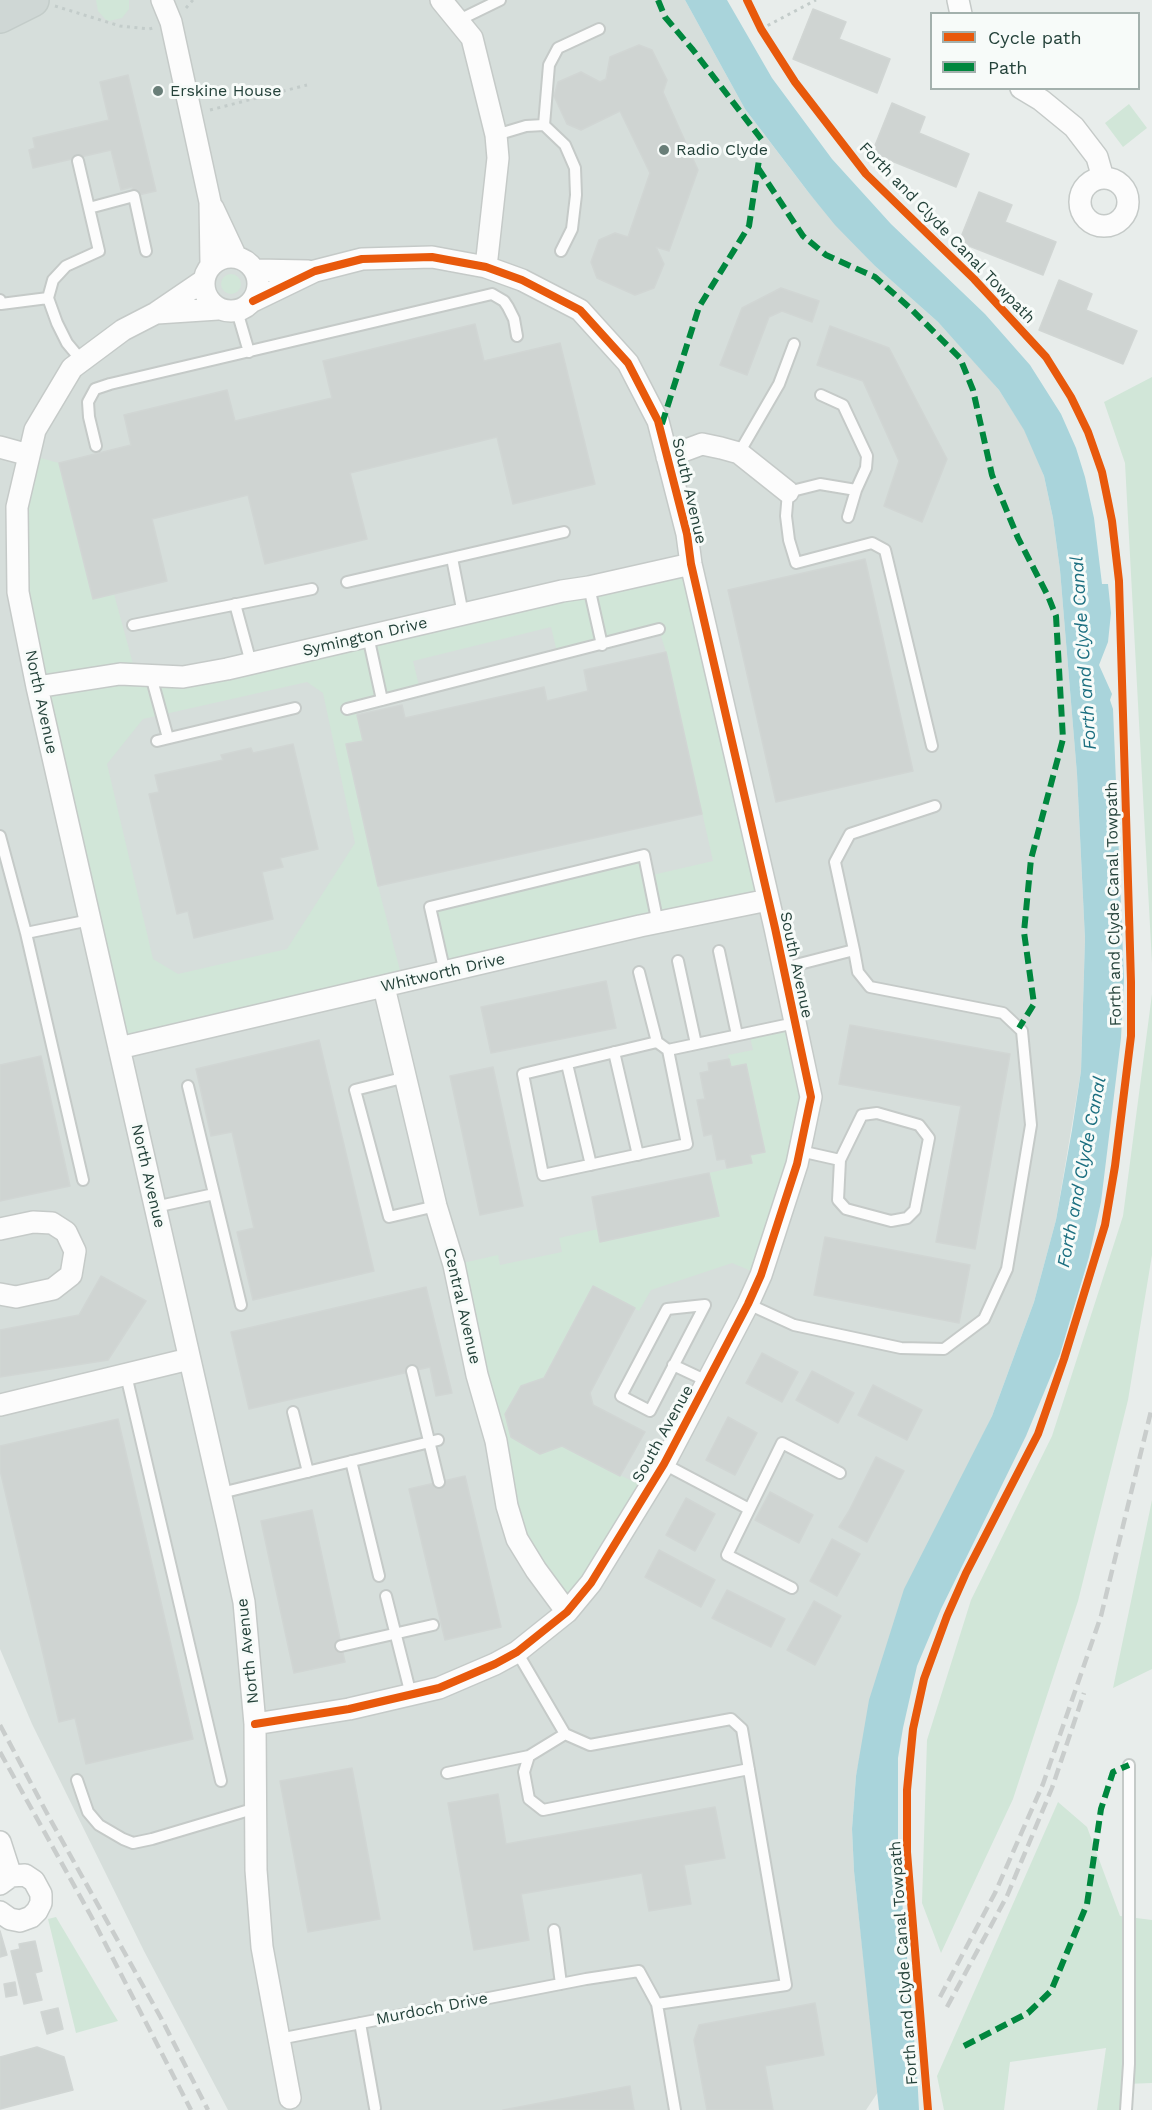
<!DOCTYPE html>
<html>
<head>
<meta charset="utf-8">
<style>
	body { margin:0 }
	#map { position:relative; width:1152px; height:2110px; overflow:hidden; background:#e8edeb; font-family:"Work Sans",sans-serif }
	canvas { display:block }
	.legend { position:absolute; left:930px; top:12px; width:210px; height:78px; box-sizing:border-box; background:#f7fbf9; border:2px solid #a3b1ad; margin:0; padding:8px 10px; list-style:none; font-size:18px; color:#24423a }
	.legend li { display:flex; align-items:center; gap:12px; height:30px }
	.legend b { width:30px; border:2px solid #a3b1ad }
</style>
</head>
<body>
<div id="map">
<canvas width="1152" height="2110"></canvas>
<ul class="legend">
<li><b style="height:8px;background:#e8590c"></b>Cycle path</li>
<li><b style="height:8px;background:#00873e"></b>Path</li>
</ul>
</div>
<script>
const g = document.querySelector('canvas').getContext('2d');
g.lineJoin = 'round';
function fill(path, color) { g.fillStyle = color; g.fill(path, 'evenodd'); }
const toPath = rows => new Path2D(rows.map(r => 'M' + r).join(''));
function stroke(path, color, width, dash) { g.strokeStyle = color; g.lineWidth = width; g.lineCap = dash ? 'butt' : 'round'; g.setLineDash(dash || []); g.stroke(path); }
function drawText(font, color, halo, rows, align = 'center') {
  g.font = font + ' "Work Sans",sans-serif'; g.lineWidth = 6; g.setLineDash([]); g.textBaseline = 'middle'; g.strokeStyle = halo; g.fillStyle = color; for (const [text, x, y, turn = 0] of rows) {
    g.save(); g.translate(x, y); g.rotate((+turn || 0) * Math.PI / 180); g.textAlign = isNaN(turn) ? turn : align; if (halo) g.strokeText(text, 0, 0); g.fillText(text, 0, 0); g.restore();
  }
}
const built = toPath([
	[35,0,685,0,745,109,783,159,809,193,875,266,938,322,982,370,999,390,1024,429,1035,453,1044,476,1053,518,1060,570,1077,774,1085,939,1081,1071,1056,1220,1034,1302,992,1416,970,1461,863,1742,856,1776,852,1829,854,1871,878,2092,866,2110,228,2110,144,1951,32,1724,0,1649,0,29]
]);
const green = toPath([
	[96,0,129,0,129,9,122,18,109,21,105,19,98,11],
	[1129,104,1147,128,1123,147,1105,123],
	'221 284a10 10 0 1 1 20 0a10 10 0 1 1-20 0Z',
	[1152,377,1152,963,1125,463,1104,402],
	[29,455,59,463,93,599,114,594,136,675,183,677,691,564,768,900,445,973,430,907,644,855,648,876,713,861,666,652,659,630,558,656,551,627,413,661,420,690,356,707,363,741,346,745,377,882,403,982,119,1048,18,592],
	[307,682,323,693,355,843,287,949,178,974,153,959,107,764,143,719],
	[1152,994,1152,1255,1128,1400,1078,1601,1013,1799,941,1953,922,1903,927,1740,971,1600,1052,1436,1123,1216],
	[795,1023,811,1097,761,1275,732,1263,651,1290,639,1311,593,1287,544,1378,521,1386,505,1414,511,1437,540,1454,562,1446,648,1489,567,1612,517,1539,454,1265,498,1255,500,1265,562,1252,559,1238,598,1229,601,1242,718,1216,709,1173,751,1163,750,1155,764,1151,746,1064,731,1067,728,1055,753,1050,749,1033],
	[1152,1500,1152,1669,1113,1688],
	[1058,1802,1087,1827,1120,1916,1152,1920,1152,2083,1126,2084,1125,2110,1097,2110,1106,2048,1010,2062,1004,2110,944,2110,937,2076],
	[56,1917,113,2013,118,2021,76,2033,48,1919]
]);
const water = toPath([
	[685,0,727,0,772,78,832,159,891,224,985,314,1030,365,1061,414,1076,448,1085,477,1094,518,1102,584,1108,584,1111,613,1108,642,1099,665,1112,694,1110,700,1113,709,1124,979,1121,1038,1101,1202,1089,1257,1060,1354,1026,1436,941,1609,917,1666,903,1728,898,1758,898,1854,917,2072,919,2110,879,2110,854,1871,852,1829,856,1776,869,1700,904,1589,992,1416,1034,1302,1056,1220,1072,1130,1081,1071,1085,939,1077,774,1060,570,1053,518,1044,476,1024,430,999,390,938,322,875,266,835,225,809,193,745,109]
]);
const building = toPath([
	[813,9,846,22,839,39,890,59,877,93,793,59,813,9],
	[639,45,652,50,667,80,663,92,698,170,669,251,656,247,664,264,654,288,635,295,597,278,591,262,599,240,615,233,628,237,650,173,620,111,581,130,567,124,554,96,558,82,581,72,600,82,606,79,610,57,639,45],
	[128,75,156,191,134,196,132,187,121,190,111,150,33,168,29,150,35,148,33,138,109,120,100,82,128,75],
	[892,103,925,117,919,133,969,154,956,187,872,153,892,103],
	[979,192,1012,205,1005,222,1056,242,1043,275,959,242,979,192],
	[1059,280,1092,294,1086,310,1137,331,1123,364,1039,330,1059,280],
	[781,288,819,301,812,322,782,311,769,317,747,375,720,365,742,308,781,288],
	[475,324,484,361,560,343,595,484,513,504,497,437,350,473,367,539,265,564,248,495,152,519,167,581,93,599,59,463,131,445,124,415,227,390,235,421,332,398,323,361,475,324],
	[830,326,889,348,947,459,922,522,884,506,899,461,863,381,817,365,830,326],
	[865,559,913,771,776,802,728,590,865,559],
	[666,652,702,814,378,886,346,744,363,741,357,715,402,705,405,718,544,687,547,701,588,691,584,670,666,652],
	[293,744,318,849,280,858,283,867,262,872,273,919,194,938,188,911,177,914,149,794,159,792,155,775,223,760,221,755,251,748,253,753,293,744],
	[606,981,616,1028,491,1053,481,1007,606,981],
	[850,1025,1010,1054,975,1249,936,1242,961,1106,839,1084,850,1025],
	[319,1040,374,1271,253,1300,237,1232,254,1228,232,1132,211,1136,196,1069,319,1040],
	[41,1056,70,1186,0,1201,0,1065,41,1056],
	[729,1059,731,1067,746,1064,765,1152,750,1155,752,1163,727,1168,725,1159,717,1160,712,1134,704,1136,697,1100,705,1099,700,1073,709,1071,708,1063,729,1059],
	[493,1067,523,1206,480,1215,450,1076,493,1067],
	[709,1173,719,1216,600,1242,592,1197,709,1173],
	[825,1237,970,1265,959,1323,814,1295,825,1237],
	[101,1276,146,1301,108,1360,0,1377,0,1330,79,1315,101,1276],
	[593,1286,635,1308,590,1393,593,1405,645,1432,620,1476,562,1446,540,1454,511,1437,505,1414,521,1386,544,1378,593,1286],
	[426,1287,452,1393,436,1396,430,1367,249,1409,231,1332,426,1287],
	[762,1353,798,1372,782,1402,746,1383,762,1353],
	[812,1371,854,1393,838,1423,796,1400,812,1371],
	[873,1385,922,1410,907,1440,858,1415,873,1385],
	[728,1417,757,1433,735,1475,706,1460,728,1417],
	[118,1419,193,1739,86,1764,75,1718,59,1722,0,1470,0,1446,118,1419],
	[876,1457,904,1471,867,1542,839,1527,849,1511,876,1457],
	[465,1476,501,1627,445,1640,409,1489,465,1476],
	[770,1492,813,1515,799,1543,755,1520,770,1492],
	[686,1498,715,1514,695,1551,666,1535,686,1498],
	[312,1510,345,1662,294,1673,261,1521,312,1510],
	[832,1539,860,1554,837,1596,810,1581,832,1539],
	[659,1550,715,1580,701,1607,645,1577,659,1550],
	[727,1590,785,1619,771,1647,712,1618,727,1590],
	[814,1601,841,1616,815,1665,787,1650,814,1601],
	[352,1768,380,1919,308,1932,280,1781,352,1768],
	[498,1794,506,1844,715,1807,725,1858,684,1865,691,1904,649,1911,642,1873,521,1894,529,1940,474,1950,448,1803,498,1794],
	[0,1931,7,1955,0,1957,0,1931],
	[35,1941,42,1971,35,1973,42,2000,24,2004,11,1951,20,1949,19,1944,35,1941],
	[15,1982,17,1995,6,1997,4,1984,15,1982],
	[815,2003,824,2055,765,2066,773,2110,707,2110,694,2040,699,2025,815,2003],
	[58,2008,63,2029,47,2034,41,2012,58,2008],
	[37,2047,64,2057,73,2090,0,2109,0,2057,37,2047],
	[630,2086,634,2110,503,2110,630,2086]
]);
const path = toPath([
	[55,6,120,26,149,29,153,28],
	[186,8,193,0],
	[761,29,816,0],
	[210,110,307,85]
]);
const service = toPath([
	[459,20,500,0],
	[544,125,549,65,558,48,599,29],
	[496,135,526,126,544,125,565,145,575,168,576,195,572,229,561,251],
	[78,161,99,251,66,266,53,280,48,298,57,323,67,343,82,361],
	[89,208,134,196,146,251],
	[0,300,1,304,48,298],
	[237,311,249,352],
	[821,395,843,405,867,456,866,468,856,490,848,517],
	[96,446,89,417,88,402,95,389,110,384,492,294,504,301,508,307,514,319,517,336],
	[739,453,779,384,794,344],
	[856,490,820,484,788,492,786,516,789,540,796,563,872,543,885,550,932,746],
	[452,558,463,614],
	[347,582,564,532],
	[589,587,602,645],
	[235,604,251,663],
	[133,625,312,589],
	[368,636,382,700],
	[151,676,168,738],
	[347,709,659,629],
	[157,741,295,708],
	[0,836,26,933,90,920],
	[26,933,83,1180],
	[854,950,835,862,850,834,935,806],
	[719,951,737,1035],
	[678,961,696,1044],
	[639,972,657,1042],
	[445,973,430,907,644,855,658,924],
	[668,1050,657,1042,523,1074,543,1175,687,1144,668,1050,795,1023],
	[614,1052,638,1155],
	[567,1064,591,1165],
	[406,1077,355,1090,389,1217,436,1206],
	[188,1086,241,1305],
	[800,1151,840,1160,862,1115,877,1113,919,1125,929,1138,915,1210,907,1218,891,1221,846,1209,838,1200,840,1160],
	[155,1207,214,1194],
	[748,1304,794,1325,901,1348,944,1349,984,1319,1007,1269,1031,1125,1022,1031,1003,1013,870,987,858,972,854,950,784,968],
	[705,1305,650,1411,621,1396,667,1309,705,1305],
	[673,1365,707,1381],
	[412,1371,439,1482],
	[126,1375,221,1781],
	[293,1412,308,1472],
	[351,1461,379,1576],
	[664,1464,749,1509],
	[221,1493,438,1440],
	[792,1588,727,1555,782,1443,840,1473],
	[386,1596,411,1695],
	[341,1646,433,1625],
	[517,1652,565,1734,590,1745,731,1719,742,1729,786,1985,657,2004],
	[565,1734,529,1756,524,1772,529,1799,543,1810,749,1769],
	[447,1773,529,1756],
	[77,1780,88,1812,99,1825,123,1839,133,1843,152,1839,256,1808],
	[554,1930,561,1984],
	[360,2023,375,2108],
	[279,2039,586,1979,639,1971,657,2004,675,2110],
	[1126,2110,1129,2064,1129,1765]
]);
const minor = toPath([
	[162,0,171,22,210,202,211,264],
	[441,0,472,38,496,135,498,158,486,267],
	[958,0,961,14],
	[1021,88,1041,100,1074,127,1097,157,1103,178],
	'1080 202a24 24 0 1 1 48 0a24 24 0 1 1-48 0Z',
	[213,208,236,257],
	'204 284a27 27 0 1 1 54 0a27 27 0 1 1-54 0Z',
	[255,270,308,271],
	[203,281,156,313,123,330,72,368,35,430,17,507,18,592,37,687,228,1527,244,1602,255,1724,256,1870,262,1947,290,2098],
	[253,301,315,271,362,259,432,257,486,267,522,280,580,310,628,363,658,421,687,534,691,564,775,928,811,1097,797,1164,761,1275,748,1304,664,1464,591,1583,567,1612,517,1652,495,1664,439,1688,349,1709,255,1724],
	[157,313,218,309],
	[0,447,29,455],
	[667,457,702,444,721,448,739,453,788,492],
	[37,687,120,674,183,677,227,669,562,591,589,587,691,564],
	[384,987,436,1206,454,1265,477,1375,496,1441,507,1506,517,1539,536,1570,567,1612],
	[119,1048,640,926,768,900],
	[0,1229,33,1222,52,1223,66,1232,75,1251,71,1275,53,1289,16,1297,0,1294],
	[0,1405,189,1359],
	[0,1842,11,1876],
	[0,1884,11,1876,25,1875,34,1881,41,1894,41,1903,37,1911,31,1917,20,1921,10,1919,0,1912]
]);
const primary = toPath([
	[0,16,32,0]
]);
const rail = toPath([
	[0,1725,50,1819,161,2018,208,2110],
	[0,1752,91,1916,191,2110],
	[940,1997,995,1893,1043,1784,1101,1616,1152,1407],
	[947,2007,1007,1896,1052,1788,1084,1693]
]);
const quiet = toPath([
	[658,0,665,17,693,50,762,140,749,226,699,307,661,427],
	[758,168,803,236,826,255,875,277,910,308,960,358,973,390,992,475,1018,538,1048,596,1056,616,1063,739,1031,859,1024,932,1034,1004,1019,1028],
	[964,2046,1028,2013,1051,1991,1087,1904,1101,1809,1113,1772,1129,1765]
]);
const cycleway = toPath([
	[747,0,761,29,795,82,866,174,974,279,1046,357,1071,397,1088,432,1102,472,1112,521,1119,581,1131,982,1131,1036,1115,1166,1105,1225,1064,1359,1038,1434,966,1573,947,1616,924,1679,913,1729,907,1790,907,1852,928,2110],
	[253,301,315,271,362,259,432,257,486,267,522,280,580,310,628,363,658,421,687,534,691,564,775,928,811,1097,797,1164,761,1275,748,1304,664,1464,591,1583,567,1612,517,1652,495,1664,439,1688,349,1709,255,1724]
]);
const markers = [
	[158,91,6,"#697e78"],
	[664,150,6,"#697e78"]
];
const poiNames = [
	["Erskine House",170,91],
	["Radio Clyde",676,150]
];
const streetNames = [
	["Forth and Clyde Canal Towpath",947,233,46],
	["South Avenue",689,491,77],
	["Symington Drive",365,637,-13],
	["North Avenue",41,702,78],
	["Forth and Clyde Canal Towpath",1114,904,-91],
	["South Avenue",796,965,78],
	["Whitworth Drive",443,973,-13],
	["North Avenue",148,1176,77],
	["Central Avenue",462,1306,77],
	["South Avenue",663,1434,-61],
	["North Avenue",248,1651,-96],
	["Forth and Clyde Canal Towpath",904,1963,-94],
	["Murdoch Drive",432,2009,-11]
];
const waterNames = [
	["Forth and Clyde Canal",1084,653,-94],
	["Forth and Clyde Canal",1082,1172,-79]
];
fill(built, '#d6dedb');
fill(green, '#d1e6d8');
fill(water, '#a9d4db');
fill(building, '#cfd4d2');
stroke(building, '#d1d6d4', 1.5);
stroke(service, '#c5cac8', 14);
stroke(minor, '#c5cac8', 24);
stroke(primary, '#c3ccc9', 36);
stroke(path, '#c3ccca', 3, [3, 4.5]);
stroke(service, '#fcfcfc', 10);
stroke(minor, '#fcfcfc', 21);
stroke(primary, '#cfd7d5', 33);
stroke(rail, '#c9cdcc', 4.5, [12, 6]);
stroke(quiet, '#00873e', 6, [12, 6]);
stroke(cycleway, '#e8590c', 8);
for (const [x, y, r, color] of markers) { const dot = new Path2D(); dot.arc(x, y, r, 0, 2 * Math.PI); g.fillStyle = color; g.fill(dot); stroke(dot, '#f7fbf9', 2); }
drawText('16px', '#24423a', '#f7fbf9', poiNames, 'left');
drawText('16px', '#24423a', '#f7fbf9', streetNames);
drawText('italic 18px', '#1c6f80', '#f7fbf9', waterNames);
</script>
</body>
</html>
